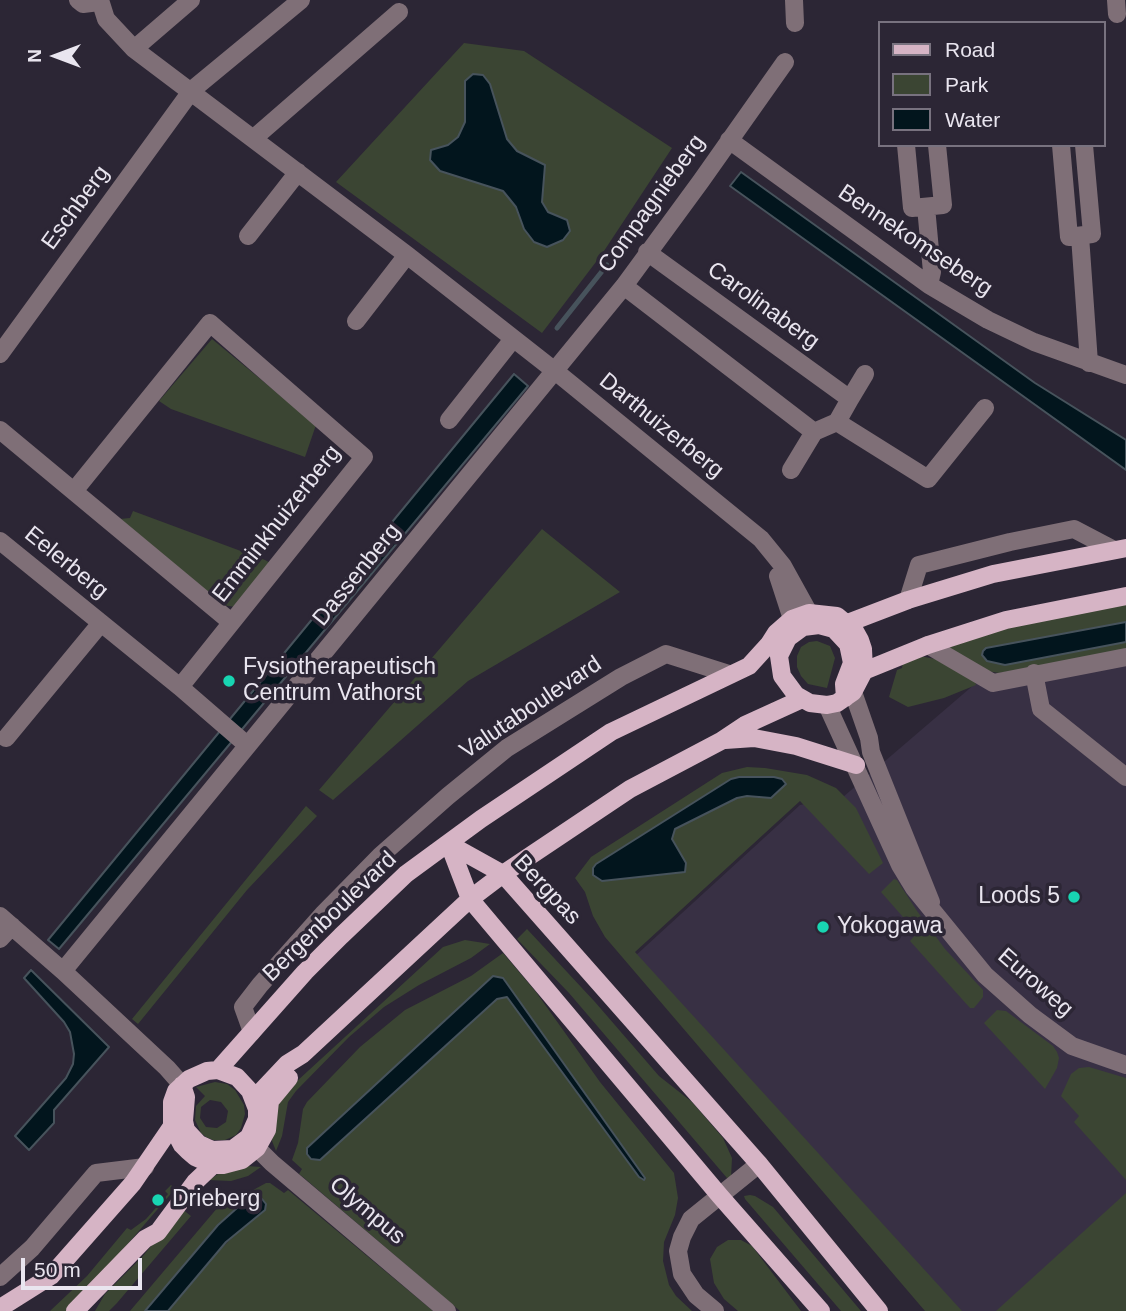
<!DOCTYPE html>
<html>
<head>
<meta charset="utf-8">
<style>
	body { margin:0 }
	#map { position:relative; width:1126px; height:1311px; overflow:hidden; background:#2c2635; font-family:Helvetica,sans-serif }
	canvas { display:block }
	.legend { position:absolute; left:878px; top:21px; width:228px; height:126px; box-sizing:border-box; background:#2c2635; border:2px solid #78727f; margin:0; padding:9px 12px; list-style:none; font-size:21px; color:#e9e5ef }
	.legend li { display:flex; align-items:center; gap:14px; height:35px }
	.legend b { width:35px; border:2px solid #78727f }
	.north { position:absolute; left:21px; top:21px; width:70px; height:70px; -webkit-text-stroke:5px #2c2635; paint-order:stroke; rotate:270deg; font-size:19px; font-weight:700; line-height:28px; text-align:center; color:#e9e5ef }
	.north::after { content:''; display:block; margin:auto; width:24px; height:32px; background:#e9e5ef; clip-path:polygon(50% 0,100% 100%,50% 72%,0 100%) }
	.scale { position:absolute; left:21px; top:1258px; width:121px; height:32px; box-sizing:border-box; border:4px solid #e9e5ef; border-top:0; padding-left:9px; font-size:21px; line-height:24px; white-space:nowrap; color:#e9e5ef; -webkit-text-stroke:5px #2c2635; paint-order:stroke }
</style>
</head>
<body>
<div id="map">
<canvas width="1126" height="1311"></canvas>
<ul class="legend">
<li><b style="height:9px;background:#d6b4c5"></b>Road</li>
<li><b style="height:19px;background:#3b4533"></b>Park</li>
<li><b style="height:19px;background:#02151d"></b>Water</li>
</ul>
<div class="north">N</div>
<div class="scale">50 m</div>
</div>
<script>
const g = document.querySelector('canvas').getContext('2d');
g.lineJoin = 'round';
function fill(path, color) { g.fillStyle = color; g.fill(path, 'evenodd'); }
const toPath = rows => new Path2D(rows.map(r => 'M' + r).join(''));
function stroke(path, color, width, dash) { g.strokeStyle = color; g.lineWidth = width; g.lineCap = dash ? 'butt' : 'round'; g.setLineDash(dash || []); g.stroke(path); }
function drawText(font, color, halo, rows, align = 'center') {
  g.font = font + ' Helvetica,sans-serif'; g.lineWidth = 7; g.setLineDash([]); g.textBaseline = 'middle'; g.strokeStyle = halo; g.fillStyle = color; for (const [text, x, y, turn = 0] of rows) {
    g.save(); g.translate(x, y); g.rotate((+turn || 0) * Math.PI / 180); g.textAlign = isNaN(turn) ? turn : align; if (halo) g.strokeText(text, 0, 0); g.fillText(text, 0, 0); g.restore();
  }
}
const built = toPath([
	[1126,653,1126,1311,958,1311,634,957,800,805,843,797,976,683]
]);
const green = toPath([
	[464,43,524,51,672,148,602,254,542,333,336,182],
	[465,81,499,118,507,139,517,151,545,165,542,202,548,212,524,229,516,207,503,191,484,184,431,150,448,145,458,137,465,122],
	[212,339,316,425,305,457,171,409,159,401],
	[133,511,265,560,272,564,235,607,223,605,120,519,130,518],
	[542,529,620,592,468,681,333,800,319,790],
	[1126,601,1126,622,987,648,1005,665,1126,642,1126,653,999,673,981,670,941,645,972,633],
	[817,641,830,646,835,658,827,688,808,684,801,676,797,667,797,656,801,647,809,642],
	[920,656,935,659,975,681,976,685,944,698,908,707,889,697,897,670,902,668,903,661],
	[747,767,765,768,807,775,836,788,856,808,883,863,869,874,800,801,635,952,962,1311,925,1311,605,937,593,916,585,892,575,878,591,857,722,773],
	[774,777,764,798,747,796,737,798,680,825,675,829,672,839,596,864],
	[306,806,317,816,247,890,138,1024,132,1019],
	[894,879,897,880,917,911,945,949,983,990,983,997,974,1008,970,1008,910,941,917,933,881,892],
	[527,929,595,1002,659,1076,692,1102,723,1138,732,1158,731,1177,727,1178,569,993,517,939],
	[465,940,490,944,471,958,419,985,384,1007,349,1037,296,1091,288,1102,282,1136,276,1151,272,1141,275,1111,284,1093,443,947],
	[503,953,536,992,600,1082,674,1173,678,1198,675,1215,664,1242,663,1261,669,1285,676,1296,692,1311,460,1311,303,1177,299,1174,302,1169,292,1160,298,1143,303,1109,307,1102,360,1047,405,1010,471,976],
	[493,976,503,978,645,1178,642,1180,639,1177,507,997,497,999,320,1160,306,1152,307,1148],
	[997,1010,1006,1011,1053,1046,1057,1052,1059,1058,1057,1068,1045,1089,984,1023],
	[1089,1067,1126,1078,1126,1180,1074,1122,1079,1116,1061,1096,1071,1074,1079,1068],
	[215,1082,227,1084,235,1090,244,1105,245,1114,241,1128,236,1135,225,1140,213,1140,206,1137,201,1133,195,1120,196,1106,205,1096,196,1087],
	[210,1100,221,1102,228,1111,226,1122,217,1128,206,1127,200,1118,201,1107],
	[247,1166,261,1167,248,1176,231,1181,209,1180,221,1172],
	[266,1183,270,1183,284,1193,288,1190,433,1311,158,1311,249,1221,251,1198,218,1225,145,1311,130,1311,224,1200,244,1195],
	[171,1185,175,1189,70,1311,50,1311,87,1276,127,1228,131,1230,146,1219,168,1194,165,1191],
	[1126,1193,1126,1311,996,1311],
	[750,1195,755,1196,773,1207,861,1311,841,1311,745,1199,744,1196],
	[182,1209,191,1216,117,1303,109,1311,95,1311,105,1294,142,1257],
	[728,1240,741,1240,752,1246,801,1311,738,1311,724,1299,714,1283,710,1259,717,1247]
]);
const water = toPath([
	[473,74,483,75,490,84,507,139,517,151,545,165,542,202,548,212,567,220,570,231,563,240,547,247,534,242,524,229,516,207,503,191,440,171,430,160,431,150,448,145,458,137,465,122,465,81,473,74],
	[741,172,1035,383,1126,440,1126,470,730,186,741,172],
	[514,374,528,386,59,949,48,940,514,374],
	[1126,622,1126,642,1005,665,987,661,982,655,983,651,986,648,1126,622],
	[739,777,774,777,782,779,786,784,771,798,747,796,737,798,675,829,672,839,686,863,685,872,602,881,593,875,593,868,596,864,731,779,739,777],
	[31,970,109,1047,54,1110,54,1123,29,1150,15,1136,66,1078,73,1064,74,1054,70,1032,64,1022,24,978,31,970],
	[493,976,503,978,645,1178,644,1180,639,1177,507,997,497,999,320,1160,311,1159,307,1154,307,1148,493,976],
	[255,1197,262,1199,266,1204,265,1210,226,1242,168,1311,145,1311,218,1225,246,1200,255,1197]
]);
const stream = toPath([
	[624,242,690,143,696,147],
	[557,328,607,265]
]);
const minor = toPath([
	[78,0,83,4,99,2],
	[100,0,106,19,134,49,407,255,555,371,761,539,783,566,809,613],
	[794,0,795,23],
	[1116,0,1117,14],
	[134,49,191,0],
	[254,138,399,12],
	[729,140,929,285,988,320,1034,342,1126,375],
	[906,145,912,208,943,205,937,145],
	[1061,145,1069,237,1092,234,1084,145],
	[926,207,932,272,929,285],
	[248,236,298,172],
	[1080,236,1089,363],
	[624,286,814,432,837,422,850,399,647,252],
	[356,321,407,255],
	[0,354,192,90,301,0],
	[850,399,865,374],
	[449,420,513,339],
	[837,422,928,479,985,408],
	[0,430,231,622],
	[791,470,814,432],
	[74,491,210,323,364,457,180,687],
	[0,541,180,687,247,745],
	[778,576,792,619],
	[908,600,919,565,1010,542,1074,529,1114,550],
	[928,645,993,683,1126,657],
	[1034,673,1041,709,1126,777],
	[853,692,869,738,871,752,931,902],
	[827,705,900,865,914,888,985,975,1030,1015,1072,1046,1126,1065],
	[6,738,101,623],
	[0,916,63,971,167,1068,182,1085],
	[0,939,12,926],
	[63,971,624,286,701,181,785,62],
	[252,1032,243,1007,260,985,324,913,380,856,448,796,507,748,621,677,666,654,729,674],
	[257,1148,272,1163,447,1311],
	[0,1277,32,1248,96,1173,145,1167],
	[715,1311,696,1295,682,1274,678,1251,682,1237,691,1219,759,1164]
]);
const major = toPath([
	[840,626,908,600,993,574,1126,548],
	[864,671,928,645,1006,620,1126,596],
	[845,698,844,684,852,663,848,644],
	[725,740,754,738,796,746,856,765],
	[449,844,503,874,759,1164,879,1311],
	[449,844,470,899,720,1196,821,1311],
	[218,1070,305,972,341,936,406,874,481,819,611,732,749,666,769,644,776,633,792,619,809,613,837,616,855,631,860,640,863,649,864,671,853,692,837,703,827,705,810,703,796,695,782,676,779,656,788,638,803,627,819,625,834,629,848,644,860,640],
	[182,1085,186,1097,184,1121,186,1130,199,1144],
	[254,1099,287,1064,303,1054,470,899,503,874,630,789,721,741,745,725,802,699],
	[188,1151,199,1144,212,1150,233,1149,249,1137,257,1119,257,1109,250,1091,237,1077,218,1070,207,1071,189,1079,176,1091,172,1102,172,1126,182,1145,188,1151,195,1157,213,1165,223,1165,242,1160,257,1148,267,1130,270,1101,289,1078],
	[0,1308,51,1276,133,1183,172,1126],
	[75,1311,145,1239,158,1232,195,1182,213,1165]
]);
const markers = [
	[229,681,7,"#18d5b2"],
	[1074,897,7,"#18d5b2"],
	[823,927,7,"#18d5b2"],
	[158,1200,7,"#18d5b2"]
];
const streetNames = [
	["Compagnieberg",652,204,-54],
	["Eschberg",76,208,-54],
	["Bennekomseberg",915,241,34],
	["Carolinaberg",763,306,36],
	["Darthuizerberg",661,426,39],
	["Emminkhuizerberg",277,524,-52],
	["Eelerberg",66,563,39],
	["Dassenberg",357,575,-51],
	["Valutaboulevard",531,708,-34],
	["Bergpas",547,890,47],
	["Bergenboulevard",330,917,-44],
	["Euroweg",1035,983,41],
	["Olympus",367,1211,40]
];
const poiNames = [
	["Fysiotherapeutisch",243,668],
	["Centrum Vathorst",243,694],
	["Loods 5",1060,897,"right"],
	["Yokogawa",837,927],
	["Drieberg",172,1200]
];
fill(built, '#383044');
fill(green, '#3b4533');
fill(water, '#02151d');
stroke(water, '#47535c', 2);
stroke(stream, '#47535c', 5);
stroke(minor, '#7f6f77', 18);
stroke(major, '#d6b4c5', 18);
for (const [x, y, r, color] of markers) { const dot = new Path2D(); dot.arc(x, y, r, 0, 2 * Math.PI); g.fillStyle = color; g.fill(dot); stroke(dot, '#2c2635', 2.5); }
drawText('23px', '#e9e5ef', '#2c2635', streetNames);
drawText('23px', '#e9e5ef', '#2c2635', poiNames, 'left');
</script>
</body>
</html>
